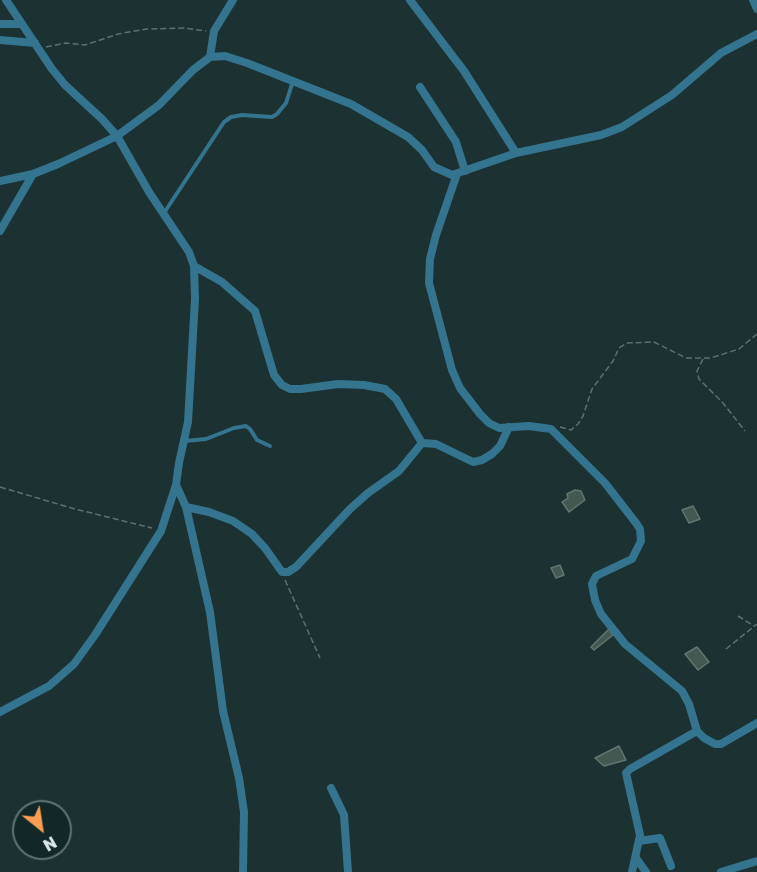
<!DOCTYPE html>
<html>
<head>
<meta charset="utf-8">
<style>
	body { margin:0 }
	#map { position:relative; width:757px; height:872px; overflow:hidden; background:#1b3132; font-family:"Golos Text",sans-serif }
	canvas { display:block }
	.north { position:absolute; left:12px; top:800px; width:60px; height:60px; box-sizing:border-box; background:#112728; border:2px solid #617474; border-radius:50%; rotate:150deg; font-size:16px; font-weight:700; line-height:24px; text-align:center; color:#dae7e7 }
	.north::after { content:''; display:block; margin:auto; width:21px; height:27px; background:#fc9e52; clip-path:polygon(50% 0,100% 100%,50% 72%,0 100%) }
</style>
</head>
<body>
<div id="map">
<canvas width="757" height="872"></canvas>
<div class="north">N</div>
</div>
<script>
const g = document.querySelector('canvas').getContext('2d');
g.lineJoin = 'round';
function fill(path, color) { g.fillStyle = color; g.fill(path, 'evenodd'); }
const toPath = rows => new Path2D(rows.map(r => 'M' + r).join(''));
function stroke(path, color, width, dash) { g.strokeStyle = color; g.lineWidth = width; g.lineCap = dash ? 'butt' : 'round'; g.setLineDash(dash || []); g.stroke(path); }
const building = toPath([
	[575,490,581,491,585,500,569,512,562,502,568,498,567,494,575,490],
	[693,506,700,519,689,523,682,510,693,506],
	[560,565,564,575,556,578,551,568,560,565],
	[609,629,613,635,594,650,591,647,609,629],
	[697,647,709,662,698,670,685,654,697,647],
	[619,746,626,760,604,766,595,758,619,746]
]);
const path = toPath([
	[46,47,66,43,85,45,118,34,147,29,184,28,206,31],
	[703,359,697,371,699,379,723,403,745,431],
	[560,427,571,430,578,424,583,416,592,389,613,361,619,348,627,343,654,342,686,358,711,358,739,349,757,334],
	[0,487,75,509,152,528],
	[285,580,320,658],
	[738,616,754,626],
	[726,649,757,624]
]);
const lane = toPath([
	[164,213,224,122,231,117,242,115,272,117,277,114,286,103,293,81],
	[184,441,206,439,234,428,246,426,250,429,257,440,270,446]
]);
const street = toPath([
	[410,0,464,71,516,153],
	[753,0,757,9],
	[0,24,22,24],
	[0,40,35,43],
	[210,57,214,31,233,0],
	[420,87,456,142,465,171],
	[457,174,436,235,430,259,429,283,452,370,460,388,480,414,489,423,499,428,529,426,551,429,605,483,636,523,640,529,641,541,632,559,596,576,592,584,595,600,601,614,625,644,682,691,689,704,697,731,704,738,715,744,721,744,757,723],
	[0,181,33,174,58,164,117,136,159,105,193,70,210,57,225,56,247,63,351,104,408,137,422,150,434,167,452,175,516,153,601,135,622,127,672,95,721,53,757,34],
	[0,231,33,174],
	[194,266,222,282,255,311,274,375,282,385,290,389,301,389,338,384,364,385,385,389,396,399,422,443],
	[176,485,186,507,210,612,223,711,239,778,244,812,243,872],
	[186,507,209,512,233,521,252,534,265,548,282,572,288,572,296,567,350,509,368,493,399,471,422,443,436,444,473,462,482,460,492,454,500,446,509,427],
	[0,712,49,686,74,664,95,635,161,531,176,485,179,463,188,422,195,299,194,266,189,252,149,192,117,136,102,119,65,85,52,69,6,0],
	[331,788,344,815,348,872],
	[639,841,660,838,671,866],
	[636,858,646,872],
	[632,872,640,835,626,773,630,769,697,731],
	[721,872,757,861]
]);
fill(building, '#435850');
stroke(building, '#61766e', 1.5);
stroke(path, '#5e7172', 1.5, [6, 3]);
stroke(lane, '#34748e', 4);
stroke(street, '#34748e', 8);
</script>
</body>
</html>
